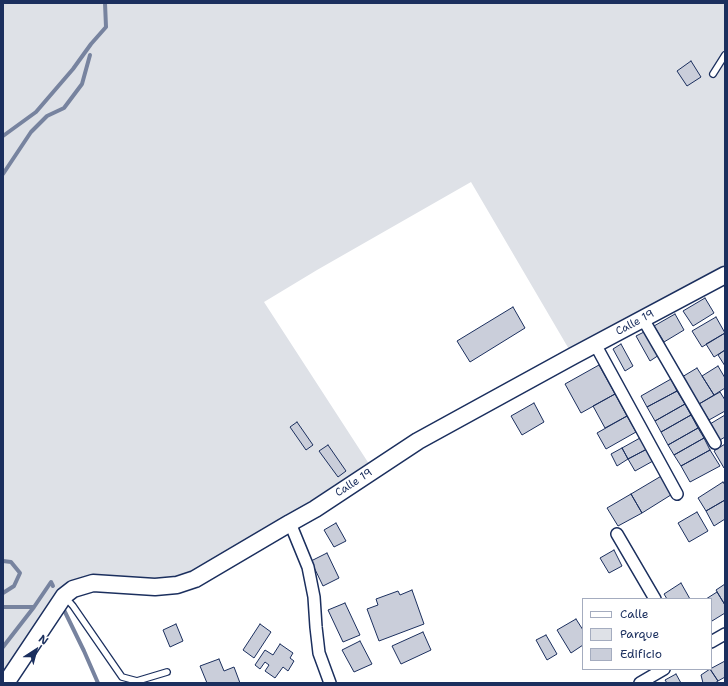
<!DOCTYPE html>
<html>
<head>
<meta charset="utf-8">
<style>
	body { margin:0 }
	#map { position:relative; width:728px; height:686px; overflow:hidden; background:#fff; font-family:"Shantell Sans",sans-serif }
	canvas { display:block }
	.frame { position:absolute; inset:0; border:4px solid #1b2f5e; pointer-events:none }
	.legend { position:absolute; left:582px; top:598px; width:130px; height:72px; box-sizing:border-box; background:#fff; border:1px solid #a4acbf; margin:0; padding:5px 7px; list-style:none; font-size:12px; color:#1b2f5e }
	.legend li { display:flex; align-items:center; gap:8px; height:20px }
	.legend b { width:20px; border:1px solid #a4acbf }
	.north { position:absolute; left:16px; top:630px; width:40px; height:40px; -webkit-text-stroke:3px #fff; paint-order:stroke; rotate:36deg; font-size:11px; font-weight:700; line-height:16px; text-align:center; color:#1b2f5e }
	.north::after { content:''; display:block; margin:auto; width:14px; height:18px; background:#1b2f5e; clip-path:polygon(50% 0,100% 100%,50% 72%,0 100%) }
</style>
</head>
<body>
<div id="map">
<canvas width="728" height="686"></canvas>
<div class="frame"></div>
<ul class="legend">
<li><b style="height:5px;background:#fff"></b>Calle</li>
<li><b style="height:11px;background:#dee1e7"></b>Parque</li>
<li><b style="height:11px;background:#caceda"></b>Edificio</li>
</ul>
<div class="north">N</div>
</div>
<script>
const g = document.querySelector('canvas').getContext('2d');
g.lineJoin = 'round';
function fill(path, color) { g.fillStyle = color; g.fill(path, 'evenodd'); }
const toPath = rows => new Path2D(rows.map(r => 'M' + r).join(''));
function stroke(path, color, width, dash) { g.strokeStyle = color; g.lineWidth = width; g.lineCap = dash ? 'butt' : 'round'; g.setLineDash(dash || []); g.stroke(path); }
function drawText(font, color, halo, rows, align = 'center') {
  g.font = font + ' "Shantell Sans",sans-serif'; g.lineWidth = 3; g.setLineDash([]); g.textBaseline = 'middle'; g.strokeStyle = halo; g.fillStyle = color; for (const [text, x, y, turn = 0] of rows) {
    g.save(); g.translate(x, y); g.rotate((+turn || 0) * Math.PI / 180); g.textAlign = isNaN(turn) ? turn : align; if (halo) g.strokeText(text, 0, 0); g.fillText(text, 0, 0); g.restore();
  }
}
const green = toPath([
	[3,3,725,3,725,275,573,356,471,182,317,270,264,302,373,470,195,579,73,589,3,683]
]);
const stream = toPath([
	[3,136,36,112,73,69,91,44,106,27,105,3],
	[3,174,31,132,47,116,64,108,82,84,90,55],
	[3,561,11,562,20,573,14,586,3,593],
	[3,607,34,607,51,582,53,586],
	[64,610,84,651,98,683],
	[3,647,34,607]
]);
const building = toPath([
	[691,61,701,77,687,86,677,71,691,61],
	[705,298,714,313,693,326,683,311,705,298],
	[513,307,525,328,470,362,457,341,513,307],
	[675,314,684,330,664,342,654,326,675,314],
	[716,317,725,333,702,347,692,331,716,317],
	[646,331,659,355,650,361,636,336,646,331],
	[725,333,725,350,714,357,706,344,725,333],
	[621,344,633,366,625,371,613,349,621,344],
	[725,350,725,366,718,355,725,350],
	[599,365,615,394,581,413,565,384,599,365],
	[718,366,725,378,725,388,714,395,702,376,718,366],
	[697,368,714,395,699,404,682,377,697,368],
	[671,379,677,391,647,407,641,396,671,379],
	[677,391,685,404,655,421,647,407,677,391],
	[720,392,725,400,725,411,709,420,699,404,720,392],
	[615,394,627,416,605,428,593,406,615,394],
	[534,403,544,422,522,435,511,416,534,403],
	[685,404,691,415,661,432,655,421,685,404],
	[691,415,698,428,668,445,661,432,691,415],
	[725,415,725,437,720,440,710,424,725,415],
	[627,416,636,432,606,449,597,433,627,416],
	[297,422,313,445,306,450,290,427,297,422],
	[698,428,704,438,674,455,668,445,698,428],
	[640,438,647,449,628,459,622,448,640,438],
	[704,438,710,450,681,466,674,455,704,438],
	[725,444,725,468,724,468,714,451,725,444],
	[328,445,346,471,338,477,319,451,328,445],
	[622,448,628,459,617,466,611,454,622,448],
	[647,449,653,461,635,471,628,459,647,449],
	[710,450,720,466,690,482,681,466,710,450],
	[663,475,674,493,642,513,631,494,663,475],
	[723,482,725,485,725,500,706,511,698,498,723,482],
	[631,494,642,513,618,526,607,508,631,494],
	[725,500,725,519,714,526,706,511,725,500],
	[697,512,708,531,689,542,678,523,697,512],
	[336,523,346,541,334,547,324,530,336,523],
	[614,550,622,566,609,573,600,558,614,550],
	[327,553,339,578,323,586,311,561,327,553],
	[681,583,690,599,667,599,664,594,681,583],
	[725,584,725,605,716,590,725,584],
	[412,590,424,624,379,641,367,609,378,605,376,599,398,591,400,595,412,590],
	[717,592,725,605,725,613,712,621,711,619,711,599,706,599,717,592],
	[345,603,360,635,343,642,328,610,345,603],
	[576,619,583,630,583,645,571,653,557,630,576,619],
	[176,624,183,641,170,647,163,630,176,624],
	[260,624,271,632,254,658,243,650,260,624],
	[423,632,431,650,401,664,392,646,423,632],
	[546,635,557,654,547,660,536,640,546,635],
	[360,641,372,664,354,672,342,650,360,641],
	[280,644,293,653,290,658,294,661,288,671,283,667,275,678,265,671,269,665,265,662,260,669,255,665,265,650,273,655,280,644],
	[219,659,224,671,234,667,240,683,207,683,200,666,219,659],
	[725,661,725,677,718,681,710,669,725,661],
	[710,669,718,681,715,683,703,683,701,675,710,669],
	[676,674,681,683,667,683,665,680,676,674]
]);
const lane = toPath([
	[713,74,725,55],
	[65,597,73,606,122,677,137,681,167,672]
]);
const street = toPath([
	[643,319,715,443],
	[595,344,677,494],
	[290,523,308,567,314,597,316,627,319,653,330,683],
	[617,534,655,599],
	[711,642,725,634],
	[640,683,664,669]
]);
const secondary = toPath([
	[6,683,64,596,73,589,93,583,155,587,177,585,195,579,290,523,315,509,418,441,573,356,725,275]
]);
const streetNames = [
	["Calle 19",635,323,-28],
	["Calle 19",354,483,-33]
];
fill(green, '#dee1e7');
stroke(stream, '#77839f', 4);
fill(building, '#caceda');
stroke(building, '#1b2f5e', 1);
stroke(lane, '#1b2f5e', 8);
stroke(street, '#1b2f5e', 14);
stroke(secondary, '#1b2f5e', 19);
stroke(lane, '#fff', 5.5);
stroke(street, '#fff', 11);
stroke(secondary, '#fff', 16);
drawText('11px', '#1b2f5e', '#fff', streetNames);
</script>
</body>
</html>
